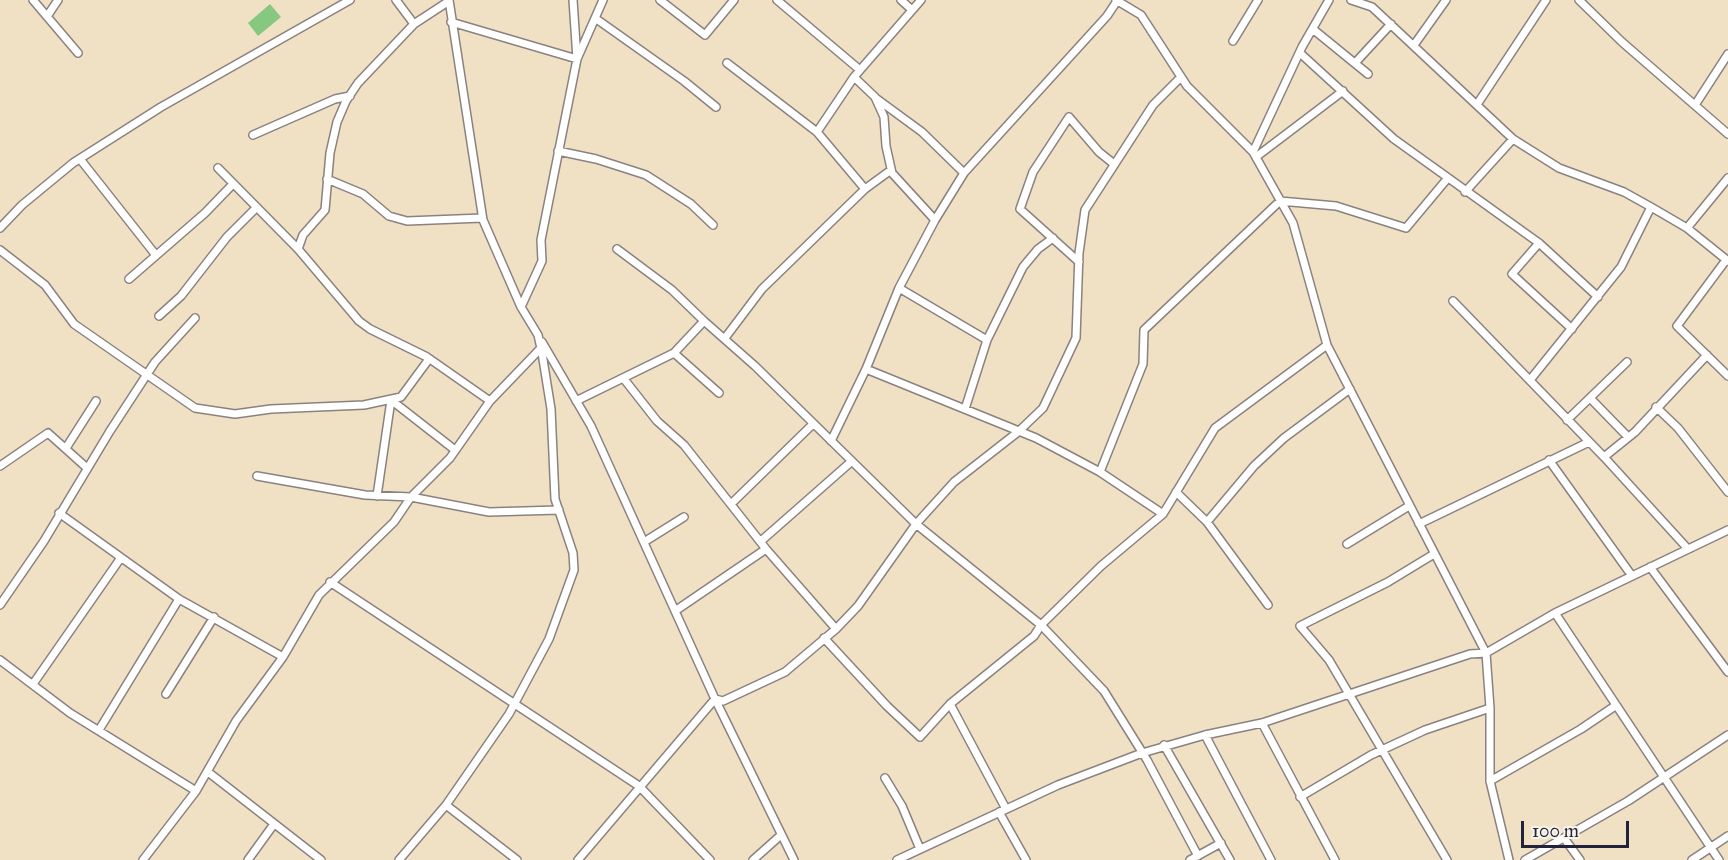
<!DOCTYPE html>
<html>
<head>
<meta charset="utf-8">
<style>
	body { margin:0 }
	#map { position:relative; width:1728px; height:860px; overflow:hidden; background:#f1e1c4; font-family:"IM FELL Great Primer",serif }
	canvas { display:block }
	.scale { position:absolute; left:1521px; top:821px; width:108px; height:27px; box-sizing:border-box; border:3px solid #22223b; border-top:0; padding-left:8px; font-size:18px; line-height:21px; white-space:nowrap; color:#22223b; -webkit-text-stroke:4px #f7f3e8; paint-order:stroke }
</style>
</head>
<body>
<div id="map">
<canvas width="1728" height="860"></canvas>
<div class="scale">100 m</div>
</div>
<script>
const g = document.querySelector('canvas').getContext('2d');
g.lineJoin = 'round';
function fill(path, color) { g.fillStyle = color; g.fill(path, 'evenodd'); }
const toPath = rows => new Path2D(rows.map(r => 'M' + r).join(''));
function stroke(path, color, width, dash) { g.strokeStyle = color; g.lineWidth = width; g.lineCap = dash ? 'butt' : 'round'; g.setLineDash(dash || []); g.stroke(path); }
const green = toPath([
	[270,4,281,17,258,36,248,23]
]);
const street = toPath([
	[33,0,78,53],
	[660,0,705,35,734,0],
	[777,0,860,70],
	[901,0,912,10],
	[1116,0,1141,15,1187,86,1253,152,1293,223,1327,345,1486,653,1490,708,1490,781,1509,860],
	[1351,0,1372,7,1513,139,1559,168,1624,192,1651,207,1687,228,1728,261],
	[1579,0,1622,42,1728,134],
	[48,15,58,0],
	[595,18,684,81,716,107],
	[451,22,577,59,573,0],
	[414,24,449,1],
	[1314,30,1368,74],
	[1233,41,1258,0],
	[1414,45,1446,0],
	[1300,53,1394,139,1539,243,1598,297],
	[727,63,817,132,865,189],
	[1355,63,1391,24],
	[877,99,922,132,964,173],
	[1478,103,1546,0],
	[1695,105,1728,54],
	[817,132,854,77],
	[253,135,335,99,350,96],
	[558,151,596,159,646,175,691,204,713,225],
	[1253,152,1302,47,1329,0],
	[1256,157,1343,91],
	[80,159,155,254],
	[218,168,298,249],
	[327,179,363,194,389,216,407,221,482,218],
	[1465,192,1513,139],
	[935,220,964,173,1107,16,1117,1],
	[0,228,22,205,73,163,161,107,350,0],
	[1687,228,1728,178],
	[1539,243,1512,274,1572,329],
	[617,249,672,290,704,321],
	[0,250,45,285,74,324,195,408,235,414,271,409,364,405,401,397,429,359],
	[1726,260,1677,326,1728,376],
	[1079,262,1020,209,1033,172,1069,117,1099,152,1114,164],
	[129,279,205,213,233,184],
	[899,288,987,340],
	[1453,301,1604,457,1688,549],
	[521,307,542,261,541,240,577,59,603,0],
	[159,316,181,296,227,237,256,208],
	[725,338,762,289,865,189,891,170],
	[542,342,591,426,715,699,794,860],
	[674,353,719,393],
	[866,369,1036,438,1100,472,1163,514],
	[624,379,657,421,684,445,766,549,836,629],
	[1530,380,1621,267,1651,207],
	[1590,398,1628,437],
	[391,400,455,450],
	[490,401,541,348],
	[576,401,674,353,704,321,755,366,916,524,1041,625,1104,691,1147,760,1198,856],
	[1656,407,1678,428,1728,492],
	[965,409,987,340,1023,267,1038,249,1053,238],
	[1567,420,1627,362],
	[831,441,866,369,899,288,935,220,892,173,886,146,884,117,875,97,854,77,921,0],
	[66,448,96,401],
	[1604,457,1635,432,1707,355],
	[1549,460,1632,576],
	[0,466,48,433,87,468],
	[1100,472,1143,364,1144,330,1280,201,1336,206,1406,228,1447,179],
	[257,476,365,495,411,497,489,512,559,510],
	[1176,492,1207,522,1268,605],
	[377,496,391,400],
	[731,504,813,424],
	[59,513,179,599,283,657],
	[1207,522,1254,466,1284,438,1350,389],
	[1419,524,1589,442],
	[761,541,852,461],
	[644,542,684,517],
	[1347,544,1409,506],
	[1434,554,1388,582,1300,626,1329,660,1447,860],
	[1650,567,1728,672],
	[330,582,639,786,710,860],
	[0,605,44,541,110,431,155,362,195,318],
	[675,611,766,549],
	[1555,613,1719,860],
	[824,638,887,706,920,737,950,704,1034,636,1041,625,1101,566,1163,514,1215,428,1327,345],
	[0,660,70,713,196,791],
	[33,684,120,559],
	[166,694,214,617],
	[950,704,1006,809],
	[1262,723,1335,860],
	[99,730,179,599],
	[1205,735,1271,860],
	[1164,745,1230,860],
	[208,772,321,860],
	[885,778,902,806,920,849],
	[1490,781,1581,729,1615,706],
	[1300,797,1371,755,1425,730,1490,708],
	[446,805,517,860],
	[999,812,1026,860],
	[1564,838,1580,860],
	[143,860,196,791,236,721,283,657,319,595,394,522,411,497,450,458,490,401,427,357,370,329,359,321,298,249,303,235,325,210,330,153,337,122,346,101,358,83,414,24,396,0],
	[248,860,274,824],
	[399,860,446,805,509,714,549,639,574,570,573,553,555,499,551,409,542,353,538,335,521,307,483,220,449,0],
	[578,860,715,699,723,701,785,672,836,629,858,606,916,524,954,482,1018,432,1043,408,1076,338,1079,253,1085,210,1153,105,1181,77],
	[753,860,781,835],
	[897,860,1058,785,1142,753,1205,735,1262,723,1470,654,1486,653,1555,613,1728,530],
	[1190,860,1221,843],
	[1525,860,1628,801,1728,735],
	[1692,860,1728,836]
]);
fill(green, '#87c880');
stroke(street, '#8a8280', 10);
stroke(street, '#fff', 7);
</script>
</body>
</html>
